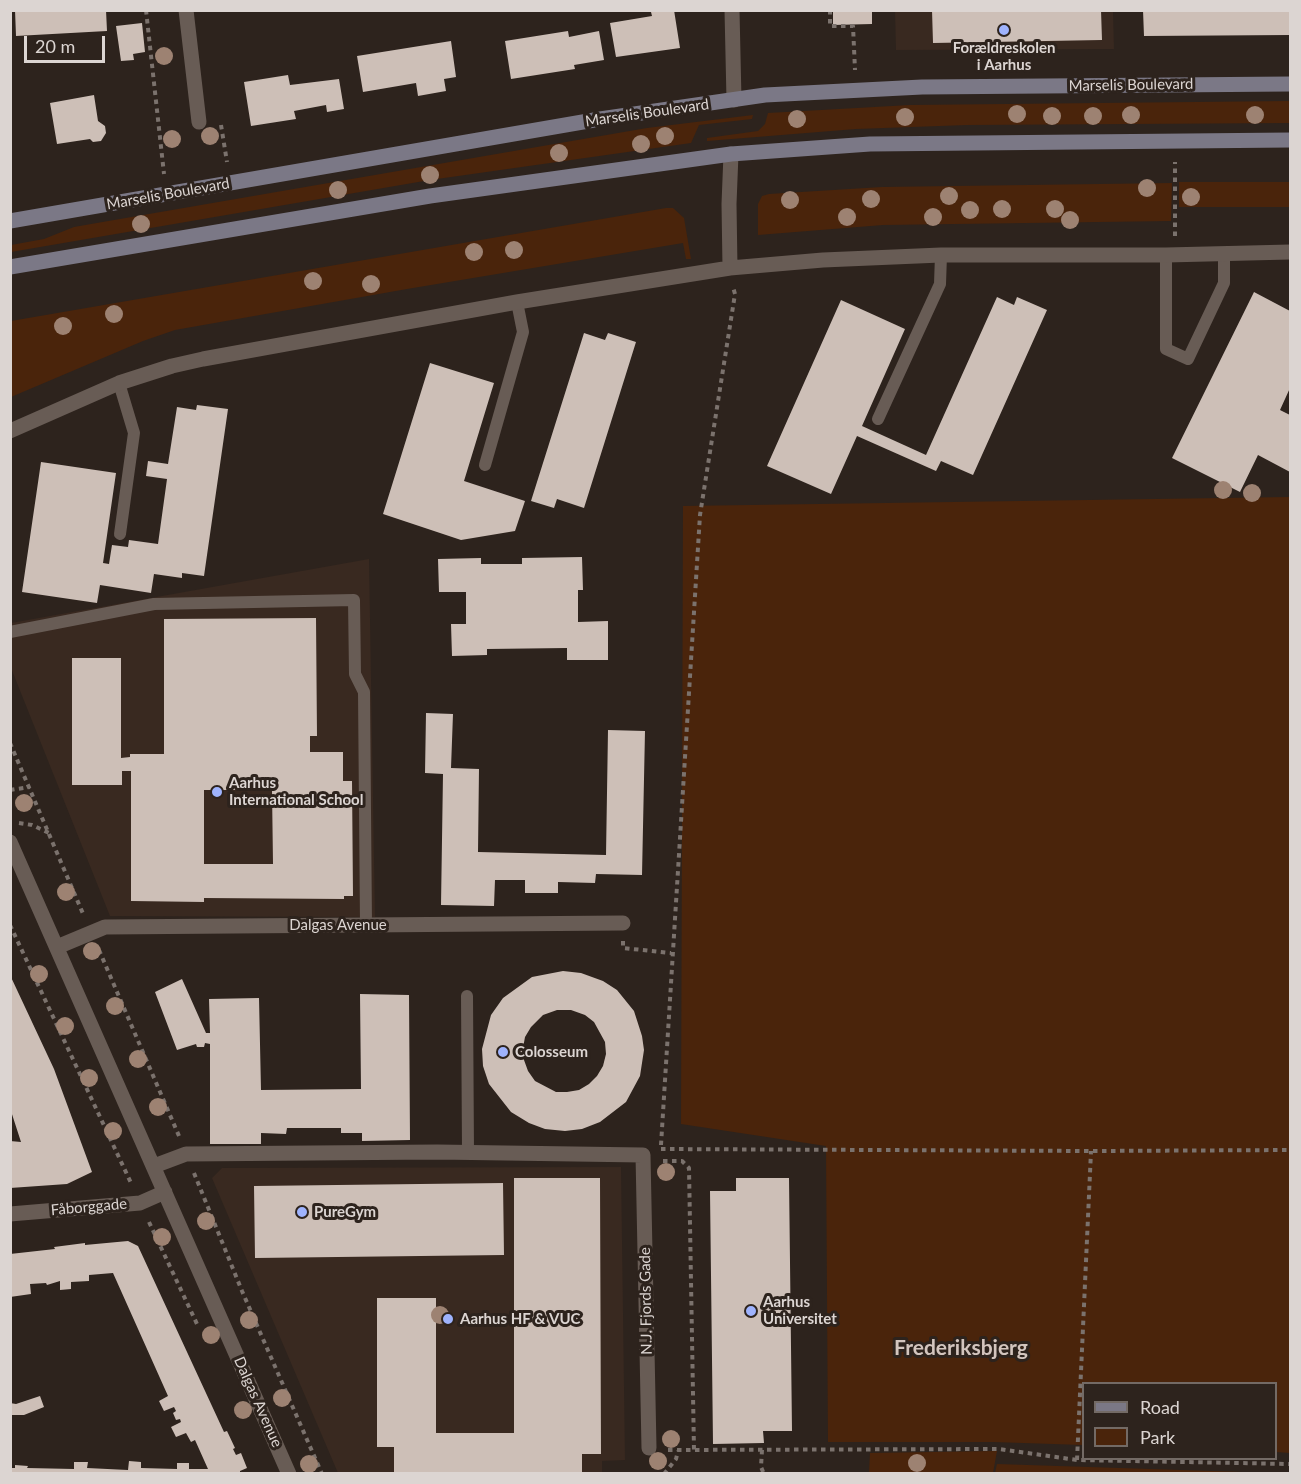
<!DOCTYPE html>
<html>
<head>
<meta charset="utf-8">
<style>
	body { margin:0 }
	#map { position:relative; width:1301px; height:1484px; overflow:hidden; background:#2d231d; font-family:Lato,sans-serif }
	canvas { display:block }
	.frame { position:absolute; inset:0; border:12px solid #dcd5d2; pointer-events:none }
	.legend { position:absolute; left:1082px; top:1382px; width:195px; height:78px; box-sizing:border-box; background:#2d231d; border:2px solid #736a65; margin:0; padding:8px 10px; list-style:none; font-size:18px; color:#dcd5d2 }
	.legend li { display:flex; align-items:center; gap:12px; height:30px }
	.legend b { width:30px; border:2px solid #736a65 }
	.scale { position:absolute; left:24px; top:36px; width:81px; height:27px; box-sizing:border-box; border:3px solid #dcd5d2; border-top:0; padding-left:8px; font-size:18px; line-height:21px; white-space:nowrap; color:#dcd5d2; -webkit-text-stroke:4px #2d231d; paint-order:stroke }
</style>
</head>
<body>
<div id="map">
<canvas width="1301" height="1484"></canvas>
<div class="frame"></div>
<ul class="legend">
<li><b style="height:8px;background:#7b7886"></b>Road</li>
<li><b style="height:16px;background:#4a240b"></b>Park</li>
</ul>
<div class="scale">20 m</div>
</div>
<script>
const g = document.querySelector('canvas').getContext('2d');
g.lineJoin = 'round';
function fill(path, color) { g.fillStyle = color; g.fill(path, 'evenodd'); }
const toPath = rows => new Path2D(rows.map(r => 'M' + r).join(''));
function stroke(path, color, width, dash) { g.strokeStyle = color; g.lineWidth = width; g.lineCap = dash ? 'butt' : 'round'; g.setLineDash(dash || []); g.stroke(path); }
function drawText(font, color, halo, rows, align = 'center') {
  g.font = font + ' Lato,sans-serif'; g.lineWidth = 6; g.setLineDash([]); g.textBaseline = 'middle'; g.strokeStyle = halo; g.fillStyle = color; for (const [text, x, y, turn = 0] of rows) {
    g.save(); g.translate(x, y); g.rotate((+turn || 0) * Math.PI / 180); g.textAlign = isNaN(turn) ? turn : align; if (halo) g.strokeText(text, 0, 0); g.fillText(text, 0, 0); g.restore();
  }
}
const built = toPath([
	[895,11,1113,11,1114,49,896,50],
	[369,559,375,917,110,916,11,668,11,623],
	[621,1167,625,1460,602,1461,602,1474,338,1473,212,1178,222,1168]
]);
const green = toPath([
	[1290,101,1290,123,967,125,856,129,707,141,707,138,758,131,765,124,768,113,910,105],
	[753,115,752,119,699,125,691,143,430,180,11,252,11,245,44,239,74,227,91,224,647,128],
	[1179,182,1290,182,1290,207,1179,207],
	[1172,183,1171,221,883,225,758,235,758,204,762,196,769,194,882,187],
	[666,208,673,208,684,218,691,259,686,259,683,243,407,289,175,330,143,341,11,397,11,321],
	[1290,497,1290,1453,1276,1452,1276,1384,1084,1384,1083,1445,993,1442,828,1442,826,1146,681,1124,683,506],
	[997,1451,993,1473,869,1473,870,1453],
	[997,1464,1273,1473,995,1473]
]);
const building = toPath([
	[15,10,106,10,107,31,16,36],
	[663,10,674,10,680,48,616,57,610,23,652,16,651,12],
	[833,10,872,10,872,24,833,25],
	[932,10,1101,10,1102,40,933,43],
	[1143,10,1290,10,1290,35,1144,36],
	[142,23,145,52,133,54,134,60,121,61,116,26],
	[568,31,569,37,599,31,604,60,574,65,575,69,511,79,505,41],
	[451,41,456,77,444,79,446,91,418,96,416,83,363,92,357,56],
	[288,75,290,85,339,79,344,109,327,112,326,105,294,111,296,119,251,126,244,82],
	[94,95,98,121,105,126,106,133,101,141,93,142,90,139,57,144,50,103],
	[1254,292,1290,311,1290,388,1280,410,1290,415,1290,472,1258,455,1240,492,1172,458],
	[997,297,1014,305,1017,297,1047,310,973,475,941,461,936,471,857,436,831,494,767,466,841,300,905,329,862,426,926,455],
	[584,333,605,340,608,333,636,342,584,508,557,499,554,508,531,501],
	[430,363,494,383,464,481,525,501,515,531,461,540,383,514],
	[197,405,228,409,204,576,182,573,182,578,154,574,151,593,100,585,97,603,22,592,41,462,116,473,103,563,109,564,112,545,128,547,129,540,158,544,167,479,146,476,148,461,168,464,177,407,196,410],
	[582,557,583,590,578,590,578,622,608,621,608,660,567,660,567,648,487,649,487,655,452,656,451,624,466,624,466,592,439,592,438,559,481,558,481,564,522,564,522,558],
	[316,618,317,736,310,736,310,752,343,752,343,781,352,781,353,896,344,896,344,899,204,898,204,902,131,901,131,771,122,771,122,785,72,785,72,658,121,658,121,758,130,757,130,754,164,754,164,619],
	[204,790,272,790,273,864,204,864],
	[426,713,453,714,451,768,479,769,478,852,606,855,608,730,645,731,642,875,596,874,595,883,558,882,558,893,525,893,525,880,495,880,494,906,441,905,443,774,425,773],
	[563,971,581,973,603,981,617,990,634,1011,642,1036,644,1050,640,1076,626,1102,600,1122,582,1129,565,1131,545,1129,529,1123,511,1112,489,1084,483,1066,482,1049,491,1015,503,998,532,977],
	[557,1010,571,1010,585,1015,594,1022,605,1042,606,1054,603,1066,597,1076,589,1084,579,1090,567,1092,556,1092,535,1081,528,1071,524,1060,523,1048,525,1037,531,1027,543,1015],
	[10,975,54,1069,92,1172,67,1184,10,1188,10,1141,21,1142,10,1108],
	[182,979,206,1033,210,1033,209,999,259,998,261,1090,361,1089,360,994,409,995,410,1140,362,1141,362,1133,341,1133,341,1128,287,1128,286,1134,261,1133,261,1144,210,1144,210,1044,205,1043,204,1047,197,1047,196,1044,177,1050,155,992],
	[514,1178,600,1178,601,1454,582,1454,582,1474,394,1474,394,1447,377,1447,377,1298,436,1298,436,1433,514,1433],
	[736,1178,789,1178,792,1431,763,1431,764,1443,713,1444,710,1191,736,1191],
	[503,1183,504,1255,255,1258,254,1186],
	[128,1241,138,1246,224,1432,227,1431,235,1448,233,1449,236,1455,241,1453,247,1468,240,1471,240,1474,10,1474,10,1468,15,1468,15,1465,28,1466,27,1468,74,1469,74,1462,88,1462,87,1468,128,1470,129,1461,141,1462,141,1468,177,1469,177,1463,189,1463,189,1469,208,1469,195,1440,191,1442,186,1433,176,1437,171,1427,181,1422,180,1419,176,1420,173,1413,176,1411,174,1407,164,1411,159,1401,168,1396,113,1273,89,1275,89,1281,71,1282,71,1289,60,1290,60,1281,47,1285,46,1283,30,1284,31,1294,10,1297,10,1254,55,1249,54,1247,85,1243,85,1245],
	[40,1396,44,1407,24,1415,10,1415,10,1403,16,1404]
]);
const path = toPath([
	[146,10,164,174],
	[830,10,830,26,853,26,855,70],
	[221,125,227,162],
	[1175,236,1175,162],
	[10,743,84,916],
	[10,790,30,787],
	[19,823,32,825,49,833],
	[10,925,131,1183],
	[623,941,623,948,671,953],
	[99,950,179,1136],
	[661,1145,700,515,735,294,733,287],
	[661,1149,1091,1151,1290,1150],
	[663,1161,682,1161,689,1168,694,1451],
	[194,1173,242,1291,322,1474],
	[149,1222,197,1324],
	[668,1450,999,1449,1077,1460,1290,1464],
	[762,1450,761,1467,764,1474],
	[1077,1460,1091,1151],
	[664,1474,676,1459,678,1451]
]);
const lane = toPath([
	[1166,255,1166,349,1188,359,1224,283,1224,254],
	[119,383,134,433,120,534],
	[878,419,940,284,941,255],
	[485,465,523,332,517,302],
	[10,632,154,604,354,600,355,674,364,692,366,925],
	[467,996,468,1152]
]);
const street = toPath([
	[186,10,199,122],
	[732,10,734,100],
	[730,268,729,204,731,154],
	[10,431,119,383,172,366,203,359,517,302,730,268,823,260,941,255,1166,255,1290,252],
	[10,842,289,1474],
	[57,947,105,927,623,923],
	[154,1166,186,1154,437,1152,643,1155,649,1448],
	[10,1214,140,1203,165,1192]
]);
const secondary = toPath([
	[10,221,600,119,765,95,922,87,1290,84],
	[10,267,430,196,731,154,870,144,1290,140]
]);
const trees = [
	[164,56],
	[1017,114],
	[1131,115],
	[1255,115],
	[1052,116],
	[1093,116],
	[905,117],
	[797,119],
	[210,136],
	[665,136],
	[172,139],
	[641,144],
	[559,153],
	[430,175],
	[1147,188],
	[338,190],
	[949,196],
	[1191,197],
	[871,199],
	[790,200],
	[1002,209],
	[1055,209],
	[970,210],
	[847,217],
	[933,217],
	[1070,220],
	[141,224],
	[514,250],
	[474,252],
	[313,281],
	[371,284],
	[114,314],
	[63,326],
	[1223,490],
	[1252,493],
	[24,803],
	[66,892],
	[92,951],
	[39,974],
	[115,1006],
	[65,1026],
	[138,1059],
	[89,1078],
	[158,1107],
	[113,1131],
	[666,1172],
	[206,1221],
	[162,1237],
	[440,1315],
	[249,1320],
	[211,1335],
	[282,1398],
	[243,1410],
	[671,1439],
	[658,1461],
	[917,1463],
	[309,1464]
];
const markers = [
	[1004,30,6,"#9fb3fd"],
	[217,792,6,"#9fb3fd"],
	[503,1052,6,"#9fb3fd"],
	[302,1212,6,"#9fb3fd"],
	[751,1311,6,"#9fb3fd"],
	[448,1319,6,"#9fb3fd"]
];
const poiNames = [
	["Forældreskolen",1004,48,"center"],
	["i Aarhus",1004,65,"center"],
	["Aarhus",229,783],
	["International School",229,800],
	["Colosseum",515,1052],
	["PureGym",314,1212],
	["Aarhus",763,1302],
	["Universitet",763,1319],
	["Aarhus HF & VUC",460,1319]
];
const streetNames = [
	["Marselis Boulevard",1131,85,-1],
	["Marselis Boulevard",647,113,-8],
	["Marselis Boulevard",168,194,-10],
	["Dalgas Avenue",338,925],
	["Fåborggade",89,1207,-5],
	["N.J. Fjords Gade",646,1301,-91],
	["Dalgas Avenue",258,1402,66]
];
const districtNames = [
	["Frederiksbjerg",961,1348]
];
fill(built, '#392920');
fill(green, '#4a240b');
fill(building, '#cdbfb7');
stroke(path, '#7b726d', 4, [4.5, 4.5]);
stroke(lane, '#685c55', 12);
stroke(street, '#685c55', 15);
stroke(secondary, '#7b7886', 15);
g.fillStyle = '#9d8272';
for (const [x, y] of trees) { g.beginPath(); g.arc(x, y, 9, 0, 2 * Math.PI); g.fill(); }
for (const [x, y, r, color] of markers) { const dot = new Path2D(); dot.arc(x, y, r, 0, 2 * Math.PI); g.fillStyle = color; g.fill(dot); stroke(dot, '#2d231d', 2); }
drawText('bold 15px', '#dcd5d2', '#2d231d', poiNames, 'left');
drawText('15px', '#dcd5d2', '#2d231d', streetNames);
drawText('bold 21px', '#d3c5be', '#2d231d', districtNames);
</script>
</body>
</html>
